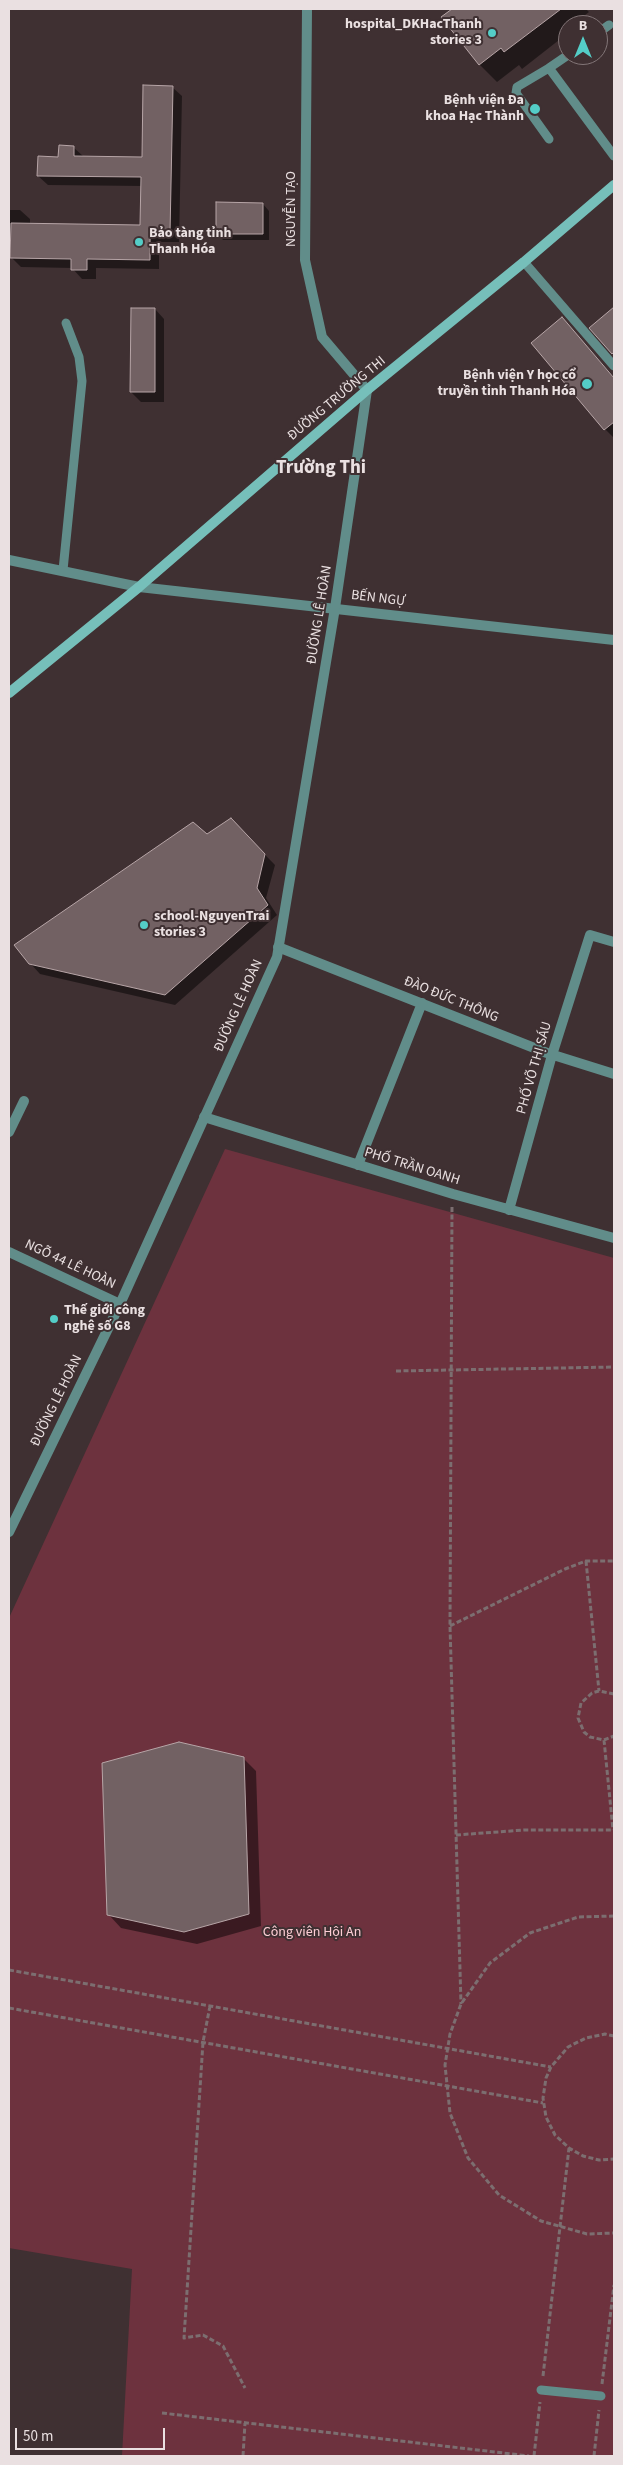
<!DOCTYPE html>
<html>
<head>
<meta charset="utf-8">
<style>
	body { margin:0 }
	#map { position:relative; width:623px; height:2465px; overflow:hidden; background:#3f3032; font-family:"Source Sans 3",sans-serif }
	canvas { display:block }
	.frame { position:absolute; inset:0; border:10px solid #eae0e1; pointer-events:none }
	.north { position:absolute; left:558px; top:15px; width:50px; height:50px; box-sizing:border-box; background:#3f3032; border:1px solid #837678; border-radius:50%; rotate:0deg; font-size:14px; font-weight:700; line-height:20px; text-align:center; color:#eae0e1 }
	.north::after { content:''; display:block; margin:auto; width:18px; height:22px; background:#54cdc7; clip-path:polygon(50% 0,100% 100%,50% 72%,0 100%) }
	.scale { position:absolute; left:15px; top:2428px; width:150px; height:22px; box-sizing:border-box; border:2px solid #eae0e1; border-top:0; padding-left:6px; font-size:15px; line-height:18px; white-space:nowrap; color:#eae0e1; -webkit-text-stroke:4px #3f3032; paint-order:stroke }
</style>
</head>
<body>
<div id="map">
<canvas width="623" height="2465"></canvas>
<div class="frame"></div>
<div class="north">B</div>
<div class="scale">50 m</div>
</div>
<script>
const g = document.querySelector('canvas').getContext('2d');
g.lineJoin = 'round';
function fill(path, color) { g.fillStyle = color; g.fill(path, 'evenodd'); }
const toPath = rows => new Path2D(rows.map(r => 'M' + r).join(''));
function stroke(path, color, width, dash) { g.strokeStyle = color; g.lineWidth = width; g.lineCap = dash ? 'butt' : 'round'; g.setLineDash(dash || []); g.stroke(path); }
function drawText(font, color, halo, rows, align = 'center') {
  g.font = font + ' "Source Sans 3",sans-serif'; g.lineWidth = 4; g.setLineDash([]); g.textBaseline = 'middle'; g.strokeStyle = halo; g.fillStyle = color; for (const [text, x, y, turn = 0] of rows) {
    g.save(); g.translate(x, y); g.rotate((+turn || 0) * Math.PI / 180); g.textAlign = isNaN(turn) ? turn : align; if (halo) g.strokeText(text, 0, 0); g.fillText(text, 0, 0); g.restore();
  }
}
const green = toPath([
	[225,1149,614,1258,614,2456,122,2456,132,2269,9,2248,9,1618]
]);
const shadow = toPath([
	[448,9,586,9,589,12,572,25,568,25,568,33,522,69,519,65,497,82,480,65,443,17,451,11],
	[172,87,182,96,179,242,159,242,159,269,96,268,96,279,82,279,72,268,21,267,12,258,12,251,9,251,9,210,20,210,30,219,30,225,142,226,142,186,48,185,38,176,73,147,83,156,143,158],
	[263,204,269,211,269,240,223,240,217,233],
	[155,309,164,319,164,402,141,402,131,392],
	[614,309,614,355,591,328],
	[562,318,614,377,614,438,605,429],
	[231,820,275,865,266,898,277,915,175,1005,40,974,30,963],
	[243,1758,256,1771,261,1926,197,1944,121,1928,109,1915]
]);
const building = toPath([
	[452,9,561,9,504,52,501,48,479,65,441,17,452,9],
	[143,85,173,86,170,233,150,233,150,260,87,259,87,270,71,270,71,259,10,258,11,223,140,225,141,177,37,176,38,156,58,157,59,145,74,146,74,156,142,157,143,85],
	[216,202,263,203,263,234,216,234,216,202],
	[614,307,614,352,612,354,589,328,614,307],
	[131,308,155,308,155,392,130,392,131,308],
	[562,317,614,378,614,422,604,430,531,343,562,317],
	[231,818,265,854,257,888,268,905,165,995,29,964,14,945,193,822,207,834,231,818],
	[179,1742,244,1757,249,1914,184,1932,107,1915,102,1763,179,1742]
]);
const path = toPath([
	[452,1207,450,1626,461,2004],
	[396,1371,614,1367],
	[586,1561,599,1691],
	[450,1626,565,1569,586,1561,614,1561],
	[614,1694,599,1691,592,1693,581,1703,578,1718,584,1732,590,1737,604,1740,614,1736],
	[604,1740,613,1830],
	[456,1835,524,1830,614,1830],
	[614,1916,578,1917,530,1933,490,1963,461,2004,450,2034,445,2065,450,2113,468,2158,499,2195,541,2221,587,2234,614,2233],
	[9,1970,551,2067],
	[210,2006,203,2042,184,2338,203,2335,223,2346,245,2388],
	[9,2008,543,2103],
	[614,2036,605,2034,586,2038,568,2047,551,2067,546,2078,543,2098,546,2117,555,2135,569,2148,583,2156,599,2160,614,2159],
	[543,2376,569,2148],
	[602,2384,614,2285],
	[162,2413,529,2456],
	[243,2456,245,2423],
	[534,2456,540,2402],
	[594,2456,599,2410]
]);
const service = toPath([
	[598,33,609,25],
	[568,55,549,68,614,156],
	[549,139,516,93,517,87,549,68],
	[524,262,614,366],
	[63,570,82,381,79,357,66,323],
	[541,2390,601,2396]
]);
const minor = toPath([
	[307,9,305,260,322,337,367,390],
	[139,587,614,640],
	[278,947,547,1053,614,1074],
	[204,1117,453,1194,614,1238],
	[9,1132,24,1101],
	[358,1165,422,1003],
	[509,1210,552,1055,590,935,614,942],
	[9,1252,120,1304]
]);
const tertiary = toPath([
	[9,560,139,587],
	[9,1532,120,1304,277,957,335,608,367,390]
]);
const secondary = toPath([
	[9,693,139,587,367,390,524,262,614,185]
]);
const markers = [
	[492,33,5,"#54cdc7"],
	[535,109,6,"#54cdc7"],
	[139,242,5,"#54cdc7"],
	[587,384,6,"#54cdc7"],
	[144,925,5,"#54cdc7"],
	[54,1319,5,"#54cdc7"]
];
const poiNames = [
	["hospital_DKHacThanh",482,25],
	["stories 3",482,41],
	["Bệnh viện Đa",524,101],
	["khoa Hạc Thành",524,117],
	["Bảo tàng tỉnh",149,234,"left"],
	["Thanh Hóa",149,250,"left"],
	["Bệnh viện Y học cổ",576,376],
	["truyền tỉnh Thanh Hóa",576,392],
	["school-NguyenTrai",154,917,"left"],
	["stories 3",154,933,"left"],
	["Thế giới công",64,1311,"left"],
	["nghệ số G8",64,1327,"left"]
];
const streetNames = [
	["NGUYỄN TẠO",292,209,-90],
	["ĐƯỜNG TRƯỜNG THI",337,399,-40],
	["BẾN NGỰ",378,599,7],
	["ĐƯỜNG LÊ HOÀN",320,615,-81],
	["ĐÀO ĐỨC THÔNG",451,1000,22],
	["ĐƯỜNG LÊ HOÀN",239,1006,-66],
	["PHỐ VÕ THỊ SÁU",535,1068,-74],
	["PHỐ TRẦN OANH",412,1167,17],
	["NGÕ 44 LÊ HOÀN",70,1265,25],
	["ĐƯỜNG LÊ HOÀN",57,1401,-64]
];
const parkNames = [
	["Công viên Hội An",312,1933]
];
const districtNames = [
	["Trường Thi",321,469]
];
fill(green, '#6d323e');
fill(shadow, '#0007');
fill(building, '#726163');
stroke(building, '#b7a5a7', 1);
stroke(path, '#7c6e70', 3, [5, 2.5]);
stroke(service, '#618d8a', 9);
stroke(minor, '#618d8a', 10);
stroke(tertiary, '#618d8a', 10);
stroke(secondary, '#76bfba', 10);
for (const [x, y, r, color] of markers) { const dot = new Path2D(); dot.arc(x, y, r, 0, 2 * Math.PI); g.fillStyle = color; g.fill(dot); stroke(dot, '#3f3032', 2); }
drawText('bold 14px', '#eae0e1', '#3f3032', poiNames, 'right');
drawText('14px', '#eae0e1', '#3f3032', streetNames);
drawText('14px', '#fdcdd4', '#3f3032', parkNames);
drawText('bold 19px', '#eae0e1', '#3f3032', districtNames);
</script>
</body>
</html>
